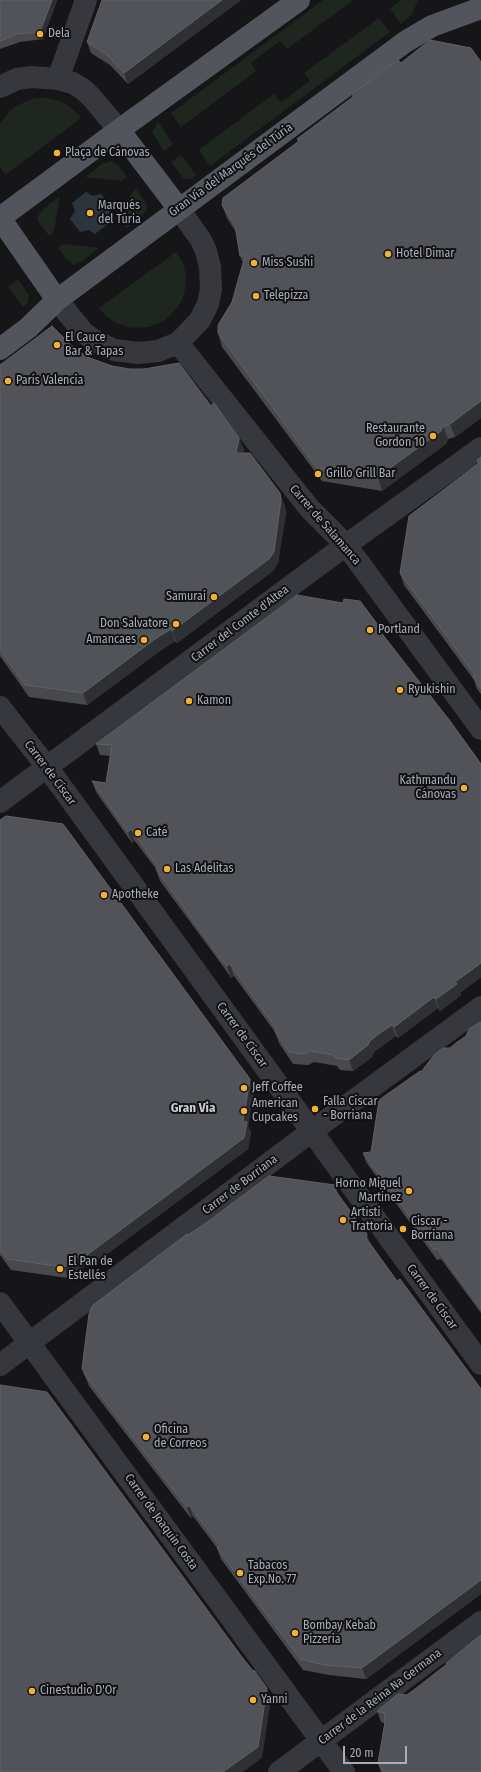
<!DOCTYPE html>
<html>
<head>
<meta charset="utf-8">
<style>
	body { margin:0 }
	#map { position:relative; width:481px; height:1772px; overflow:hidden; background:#161618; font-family:"Fira Sans Condensed",sans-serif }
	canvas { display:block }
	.scale { position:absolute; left:343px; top:1746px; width:64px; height:18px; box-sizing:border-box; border:2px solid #a8adb8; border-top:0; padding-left:5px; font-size:12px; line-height:14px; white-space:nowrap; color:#a8adb8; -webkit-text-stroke:3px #111113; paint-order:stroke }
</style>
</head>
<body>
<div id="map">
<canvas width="481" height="1772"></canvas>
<div class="scale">20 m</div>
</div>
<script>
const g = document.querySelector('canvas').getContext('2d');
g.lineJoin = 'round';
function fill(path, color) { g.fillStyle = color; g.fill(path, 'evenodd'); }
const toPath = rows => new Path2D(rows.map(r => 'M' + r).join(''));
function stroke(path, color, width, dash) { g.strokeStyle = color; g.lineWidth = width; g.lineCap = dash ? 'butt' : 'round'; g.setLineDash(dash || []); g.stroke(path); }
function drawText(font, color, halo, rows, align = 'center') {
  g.font = font + ' "Fira Sans Condensed",sans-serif'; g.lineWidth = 4; g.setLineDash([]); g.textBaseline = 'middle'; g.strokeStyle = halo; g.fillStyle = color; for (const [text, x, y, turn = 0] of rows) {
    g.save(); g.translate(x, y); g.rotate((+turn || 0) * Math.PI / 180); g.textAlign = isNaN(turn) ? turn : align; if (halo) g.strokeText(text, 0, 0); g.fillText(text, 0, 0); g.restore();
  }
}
const green = toPath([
	[323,0,353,0,287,49,280,41,251,63,256,71,181,127,171,113],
	[402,0,418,0,412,14,401,24,390,8],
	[379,18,390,32,210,166,199,150,274,94,281,102,310,81,304,73],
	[39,98,48,98,65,103,74,110,81,118,5,175,0,166,0,124,9,112,15,107,31,99],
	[158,122,173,144,164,151,152,132],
	[181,155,196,175,192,179,185,179,182,177,171,162],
	[111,161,119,166,127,177,121,181,85,177,102,164],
	[136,189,147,205,147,209,142,217,125,229,131,194],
	[60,196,54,231,49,236,38,221,38,216,43,209],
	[64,244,99,248,83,261,74,265,66,259,58,248],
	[176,252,184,265,186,278,185,289,182,300,177,308,165,320,149,327,132,328,116,323,106,316,99,308],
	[18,279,29,295,28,303,23,307,8,287]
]);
const water = toPath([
	[86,192,93,196,101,194,112,208,108,215,109,223,95,234,89,230,80,232,70,219,75,211,72,203]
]);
const minor = toPath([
	[58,79,86,0],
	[0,87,17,79,32,77,58,79,73,83,84,90,93,99,119,130],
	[57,300,83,332,95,341,114,350,138,353,158,351,178,343,200,320,208,304,211,289,210,267,206,251,201,240,179,209],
	[178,343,310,509,346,545,481,729],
	[0,802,346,545,481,448],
	[0,1365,312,1131,481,1007],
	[279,1772,481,1622]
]);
const tertiary = toPath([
	[0,707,47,767,481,1364],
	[0,1303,344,1772]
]);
const primary = toPath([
	[119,130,179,209],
	[0,218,119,130,299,0],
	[0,218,57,300],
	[0,349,28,328,57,300,405,42,432,26,481,8]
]);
const wall = toPath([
	[0,0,57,0,43,39,20,42,0,49],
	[102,0,241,0,128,84,110,65,91,53,87,42],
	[481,62,481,418,455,437,448,439,446,444,382,491,322,481,222,347,218,333,232,302,243,263,240,256,236,232,227,218,222,205,298,142,297,139,353,97,352,94,401,63],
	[71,345,87,357,211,406,239,438,244,450,243,453,284,504,286,512,278,563,273,571,177,643,175,641,160,651,87,705,29,697,0,656,0,365],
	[481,457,481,694,477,689,474,680,404,585,400,573,478,464,477,460],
	[378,625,379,630,481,764,481,977,460,993,461,995,440,1011,438,1008,398,1038,396,1036,382,1046,374,1052,372,1057,353,1071,340,1070,337,1066,314,1062,308,1065,293,1064,279,1043,275,1032,234,976,231,978,225,969,160,881,156,869,135,841,132,843,96,792,92,781,106,783,110,756,100,755,96,744],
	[0,820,250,1079,254,1090,248,1126,251,1133,248,1149,91,1266,89,1263,68,1278,11,1270,0,1255],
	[481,1022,481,1313,441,1259,437,1260,366,1162,363,1153,371,1152,421,1072,450,1048,466,1036],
	[335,1185,338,1194,371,1245,397,1281,481,1389,481,1594,366,1679,329,1675,303,1670,221,1559,217,1548,193,1516,191,1518,186,1512,89,1386,82,1368,188,1235],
	[481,1635,481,1772,381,1772,378,1763,385,1725,384,1723,381,1722,377,1711,407,1695,447,1665,446,1663]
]);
const shadedWall = toPath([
	[52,0,57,0,43,39,40,32],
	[222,0,241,0,128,84,124,73],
	[481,401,481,418,455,437,450,424],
	[443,426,448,439,446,444,382,491,378,477],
	[239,438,244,450,240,465,236,453],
	[280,493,284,504,286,512,278,563,273,571,177,643,172,631],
	[171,629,175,641,160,651,87,705,83,693,155,639],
	[131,829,135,841,132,843,128,832],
	[481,963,481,977,460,993,461,995,440,1011,436,999,455,982],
	[230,964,234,976,231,978,227,966],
	[434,997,438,1008,398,1038,394,1027],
	[392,1025,396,1036,374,1052,372,1057,353,1071,349,1060,370,1041],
	[250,1079,254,1090,248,1126,251,1133,248,1149,91,1266,87,1255,243,1121],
	[367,1234,371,1245,366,1238],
	[85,1252,89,1263,68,1278,64,1267],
	[189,1505,193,1516,191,1518,187,1507],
	[481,1580,481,1594,366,1679,362,1668],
	[267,1688,271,1699,262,1758,243,1772,223,1772]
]);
const building = toPath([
	[0,0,52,0,40,32,17,34,0,41,0,0],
	[102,0,222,0,124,73,106,54,87,42,102,0],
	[430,40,471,48,481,62,481,401,450,424,443,426,441,431,378,477,317,468,218,333,218,325,232,302,245,256,240,256,235,225,222,205,223,198,299,141,297,139,354,96,352,94,398,60,401,63,430,40],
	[52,326,71,345,87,357,112,366,130,369,144,369,179,363,211,406,214,403,239,438,236,453,250,453,280,493,281,500,274,552,269,559,172,631,171,629,155,639,83,693,25,685,0,650,0,365,52,326],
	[481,457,481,689,477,684,478,684,473,676,475,675,400,573,409,516,479,463,477,460,481,457],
	[297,595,343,603,344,599,360,601,378,625,376,626,450,721,481,764,481,963,455,982,457,984,436,999,434,997,394,1027,392,1025,377,1035,370,1041,368,1045,349,1060,336,1058,333,1055,310,1051,304,1054,289,1052,275,1031,275,1027,262,1009,230,964,227,966,220,958,156,869,158,867,131,829,128,832,92,781,106,783,112,745,96,744,297,595],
	[6,816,63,824,250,1079,243,1121,247,1122,244,1138,87,1255,85,1252,64,1267,7,1259,0,1250,0,820,6,816],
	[480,1022,481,1022,481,1309,437,1249,434,1250,363,1153,371,1152,379,1100,420,1071,421,1072,434,1055,443,1048,450,1048,456,1043,466,1036,469,1029,480,1022],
	[269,1176,335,1185,335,1190,367,1234,366,1238,397,1281,400,1279,481,1389,481,1580,362,1668,325,1665,300,1659,217,1548,220,1546,189,1505,187,1507,182,1501,85,1375,82,1368,89,1314,92,1306,187,1234,188,1235,206,1223,269,1176],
	[0,1385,47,1392,239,1653,253,1671,254,1670,267,1688,258,1747,223,1772,0,1772,0,1385],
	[481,1635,481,1772,384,1772,378,1763,385,1722,384,1722,385,1713,377,1711,398,1694,407,1695,415,1689,447,1664,446,1663,481,1635]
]);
const markers = [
	[40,34,4,"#f2b134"],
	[57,153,4,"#f2b134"],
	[90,213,4,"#f2b134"],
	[388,254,4,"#f2b134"],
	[254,263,4,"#f2b134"],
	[256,296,4,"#f2b134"],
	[57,345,4,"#f2b134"],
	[8,381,4,"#f2b134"],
	[433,436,4,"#f2b134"],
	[318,474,4,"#f2b134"],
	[214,597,4,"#f2b134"],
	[176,624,4,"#f2b134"],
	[370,630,4,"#f2b134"],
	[144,640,4,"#f2b134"],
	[400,690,4,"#f2b134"],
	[189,701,4,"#f2b134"],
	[464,788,4,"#f2b134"],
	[138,833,4,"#f2b134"],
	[167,869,4,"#f2b134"],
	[104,895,4,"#f2b134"],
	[244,1088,4,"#f2b134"],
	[315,1109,4,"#f2b134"],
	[244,1111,4,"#f2b134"],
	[409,1191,4,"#f2b134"],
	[343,1220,4,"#f2b134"],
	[403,1229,4,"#f2b134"],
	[60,1269,4,"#f2b134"],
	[146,1437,4,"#f2b134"],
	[240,1573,4,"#f2b134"],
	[295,1633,4,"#f2b134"],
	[32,1691,4,"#f2b134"],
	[253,1700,4,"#f2b134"]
];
const poiNames = [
	["Dela",48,34],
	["Plaça de Cánovas",65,153],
	["Marqués",98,206],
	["del Túria",98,220],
	["Hotel Dimar",396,254],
	["Miss Sushi",262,263],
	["Telepizza",264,296],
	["El Cauce",65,338],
	["Bar & Tapas",65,352],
	["París Valencia",16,381],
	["Restaurante",425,429,"right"],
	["Gordon 10",425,443,"right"],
	["Grillo Grill Bar",326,474],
	["Samurai",206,597,"right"],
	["Don Salvatore",168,624,"right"],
	["Portland",378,630],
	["Amancaes",136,640,"right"],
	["Ryukishin",408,690],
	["Kamon",197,701],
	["Kathmandu",456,781,"right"],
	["Cánovas",456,795,"right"],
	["Caté",146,833],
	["Las Adelitas",175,869],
	["Apotheke",112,895],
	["Jeff Coffee",252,1088],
	["Falla Císcar",323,1102],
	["- Borriana",323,1116],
	["American",252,1104],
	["Cupcakes",252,1118],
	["Horno Miguel",401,1184,"right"],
	["Martinez",401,1198,"right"],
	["Artisti",351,1213],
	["Trattoria",351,1227],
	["Ciscar -",411,1222],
	["Borriana",411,1236],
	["El Pan de",68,1262],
	["Estellés",68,1276],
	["Oficina",154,1430],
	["de Correos",154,1444],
	["Tabacos",248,1566],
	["Exp.No. 77",248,1580],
	["Bombay Kebab",303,1626],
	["Pizzeria",303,1640],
	["Cinestudio D'Or",40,1691],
	["Yanni",261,1700]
];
const streetNames = [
	["Gran Via del Marqués del Túria",231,170,-36],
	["Carrer de Salamanca",325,525,49],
	["Carrer del Comte d'Altea",240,624,-37],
	["Carrer de Císcar",50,773,53],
	["Carrer de Císcar",242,1035,54],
	["Carrer de Borriana",240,1185,-37],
	["Carrer de Císcar",432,1297,54],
	["Carrer de Joaquín Costa",161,1522,54],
	["Carrer de la Reina Na Germana",380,1697,-37]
];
const neighbourhoodNames = [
	["Gran Via",193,1108]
];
fill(green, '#1e261f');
fill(water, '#2c353c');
stroke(minor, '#37383d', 22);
stroke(tertiary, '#37383d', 22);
stroke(primary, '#53555c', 22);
fill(wall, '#47494d');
fill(shadedWall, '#2f3033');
fill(building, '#525359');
stroke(building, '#5f6168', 1);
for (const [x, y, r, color] of markers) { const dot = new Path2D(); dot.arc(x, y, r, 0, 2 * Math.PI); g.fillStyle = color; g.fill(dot); stroke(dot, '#111113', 1.5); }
drawText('12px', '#a8adb8', '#111113', poiNames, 'left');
drawText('12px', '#a8adb8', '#111113', streetNames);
drawText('bold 13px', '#c9ccd4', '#111113', neighbourhoodNames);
</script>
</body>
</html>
